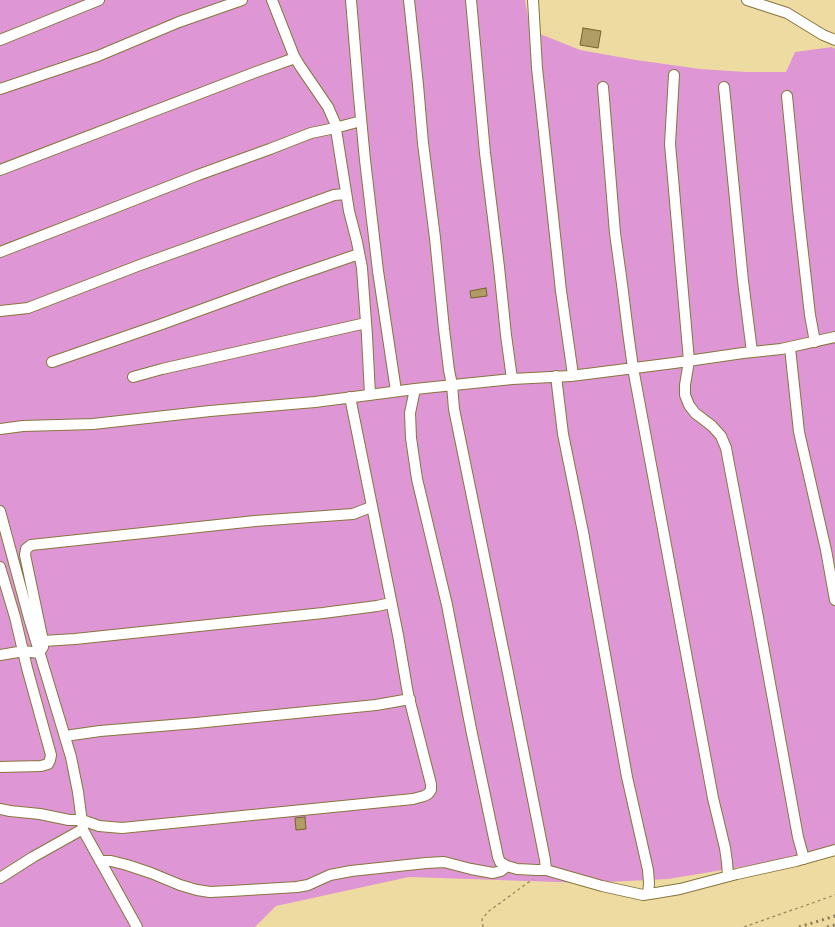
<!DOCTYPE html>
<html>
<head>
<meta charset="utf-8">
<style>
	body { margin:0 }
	canvas { display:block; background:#eedba1 }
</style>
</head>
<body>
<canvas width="835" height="927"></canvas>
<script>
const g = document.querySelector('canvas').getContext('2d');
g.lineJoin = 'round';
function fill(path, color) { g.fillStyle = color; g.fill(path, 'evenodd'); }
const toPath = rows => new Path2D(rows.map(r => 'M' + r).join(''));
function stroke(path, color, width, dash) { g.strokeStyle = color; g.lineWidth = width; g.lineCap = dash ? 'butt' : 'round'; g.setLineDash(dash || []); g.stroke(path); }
const green = toPath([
	[0,0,525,0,530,30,580,50,636,60,700,69,746,72,786,72,795,52,832,47,835,49,835,846,795,858,668,879,587,883,409,877,276,906,255,927,0,927]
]);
const building = toPath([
	[583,28,601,31,598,48,580,45,583,28],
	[486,288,487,296,471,298,470,291,486,288],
	[305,817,306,829,296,830,295,818,305,817]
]);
const path = toPath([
	[483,927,482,919,489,911,533,879],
	[744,927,835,895]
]);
const minor = toPath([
	[272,0,294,56,300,66,328,107,335,123,349,211,357,242,362,268,367,336,370,395],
	[351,0,359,97,365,160,378,271,396,391],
	[409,0,418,85,423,143,435,238,444,329,449,370,452,385,454,409,507,668,545,860,546,870],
	[471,0,485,153,499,267,506,335,512,379],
	[533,0,537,68,561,291,573,375],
	[747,0,787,13,823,35,835,40],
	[0,40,30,28,99,0],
	[674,75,670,144,689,361,685,385,685,395,689,405,695,413,712,426,721,436,726,448,757,612,798,837,804,859],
	[603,87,615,233,622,284,628,332,633,368,713,798,725,848,727,862,728,876],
	[724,87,743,281,752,352],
	[0,89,98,56,179,22,242,0],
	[787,96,798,209,810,315,815,342],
	[0,170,256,72,295,58],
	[0,252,101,213,198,175,270,149,311,133,335,128,361,121],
	[0,311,28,308,140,265,334,195,346,194],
	[790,348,799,432,826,550,835,600],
	[52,362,162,324,283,280,359,254],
	[556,376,563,434,583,532,627,777,648,870,649,883,648,894],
	[133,377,162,369,366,323],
	[415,389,410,413,411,438,417,479,447,605,471,729,498,857,500,862,507,866,517,869,537,870,546,870,602,886,643,895,656,893,680,889,737,874,796,861,835,850],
	[0,429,23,426,93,424,210,411,315,402,415,389,512,379,571,376,674,363,743,353,781,349,835,337],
	[0,511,29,618,71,757,78,792,83,830,137,927],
	[0,567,15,617,27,668,51,755,50,760,48,764,41,766,0,767],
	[43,641,75,639,323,613,377,606,391,603],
	[0,655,24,651,39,653,43,647,43,641,25,555,26,549,31,545,255,521,353,514,371,507],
	[65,736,100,731,196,723,376,705,410,699],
	[0,809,10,811,40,814,69,820,82,820,99,826,122,828,413,799,424,796,428,794,431,790,431,784,408,694,398,635,350,397],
	[100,861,111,861,127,865,151,873,180,885,197,890,210,892,231,891,297,887,308,885,330,875,351,871,426,863,444,862,471,869,493,873,501,871,507,866],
	[0,878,33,857,83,829]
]);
const rail = toPath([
	[799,927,835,916],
	[827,927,835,925]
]);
fill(green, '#de97d4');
fill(building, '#b09d65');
stroke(building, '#74622b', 1);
stroke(minor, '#87753e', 12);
stroke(path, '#a29368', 1.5, [3, 3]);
stroke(minor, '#fff', 10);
stroke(rail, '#897b56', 3, [2, 4]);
</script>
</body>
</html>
